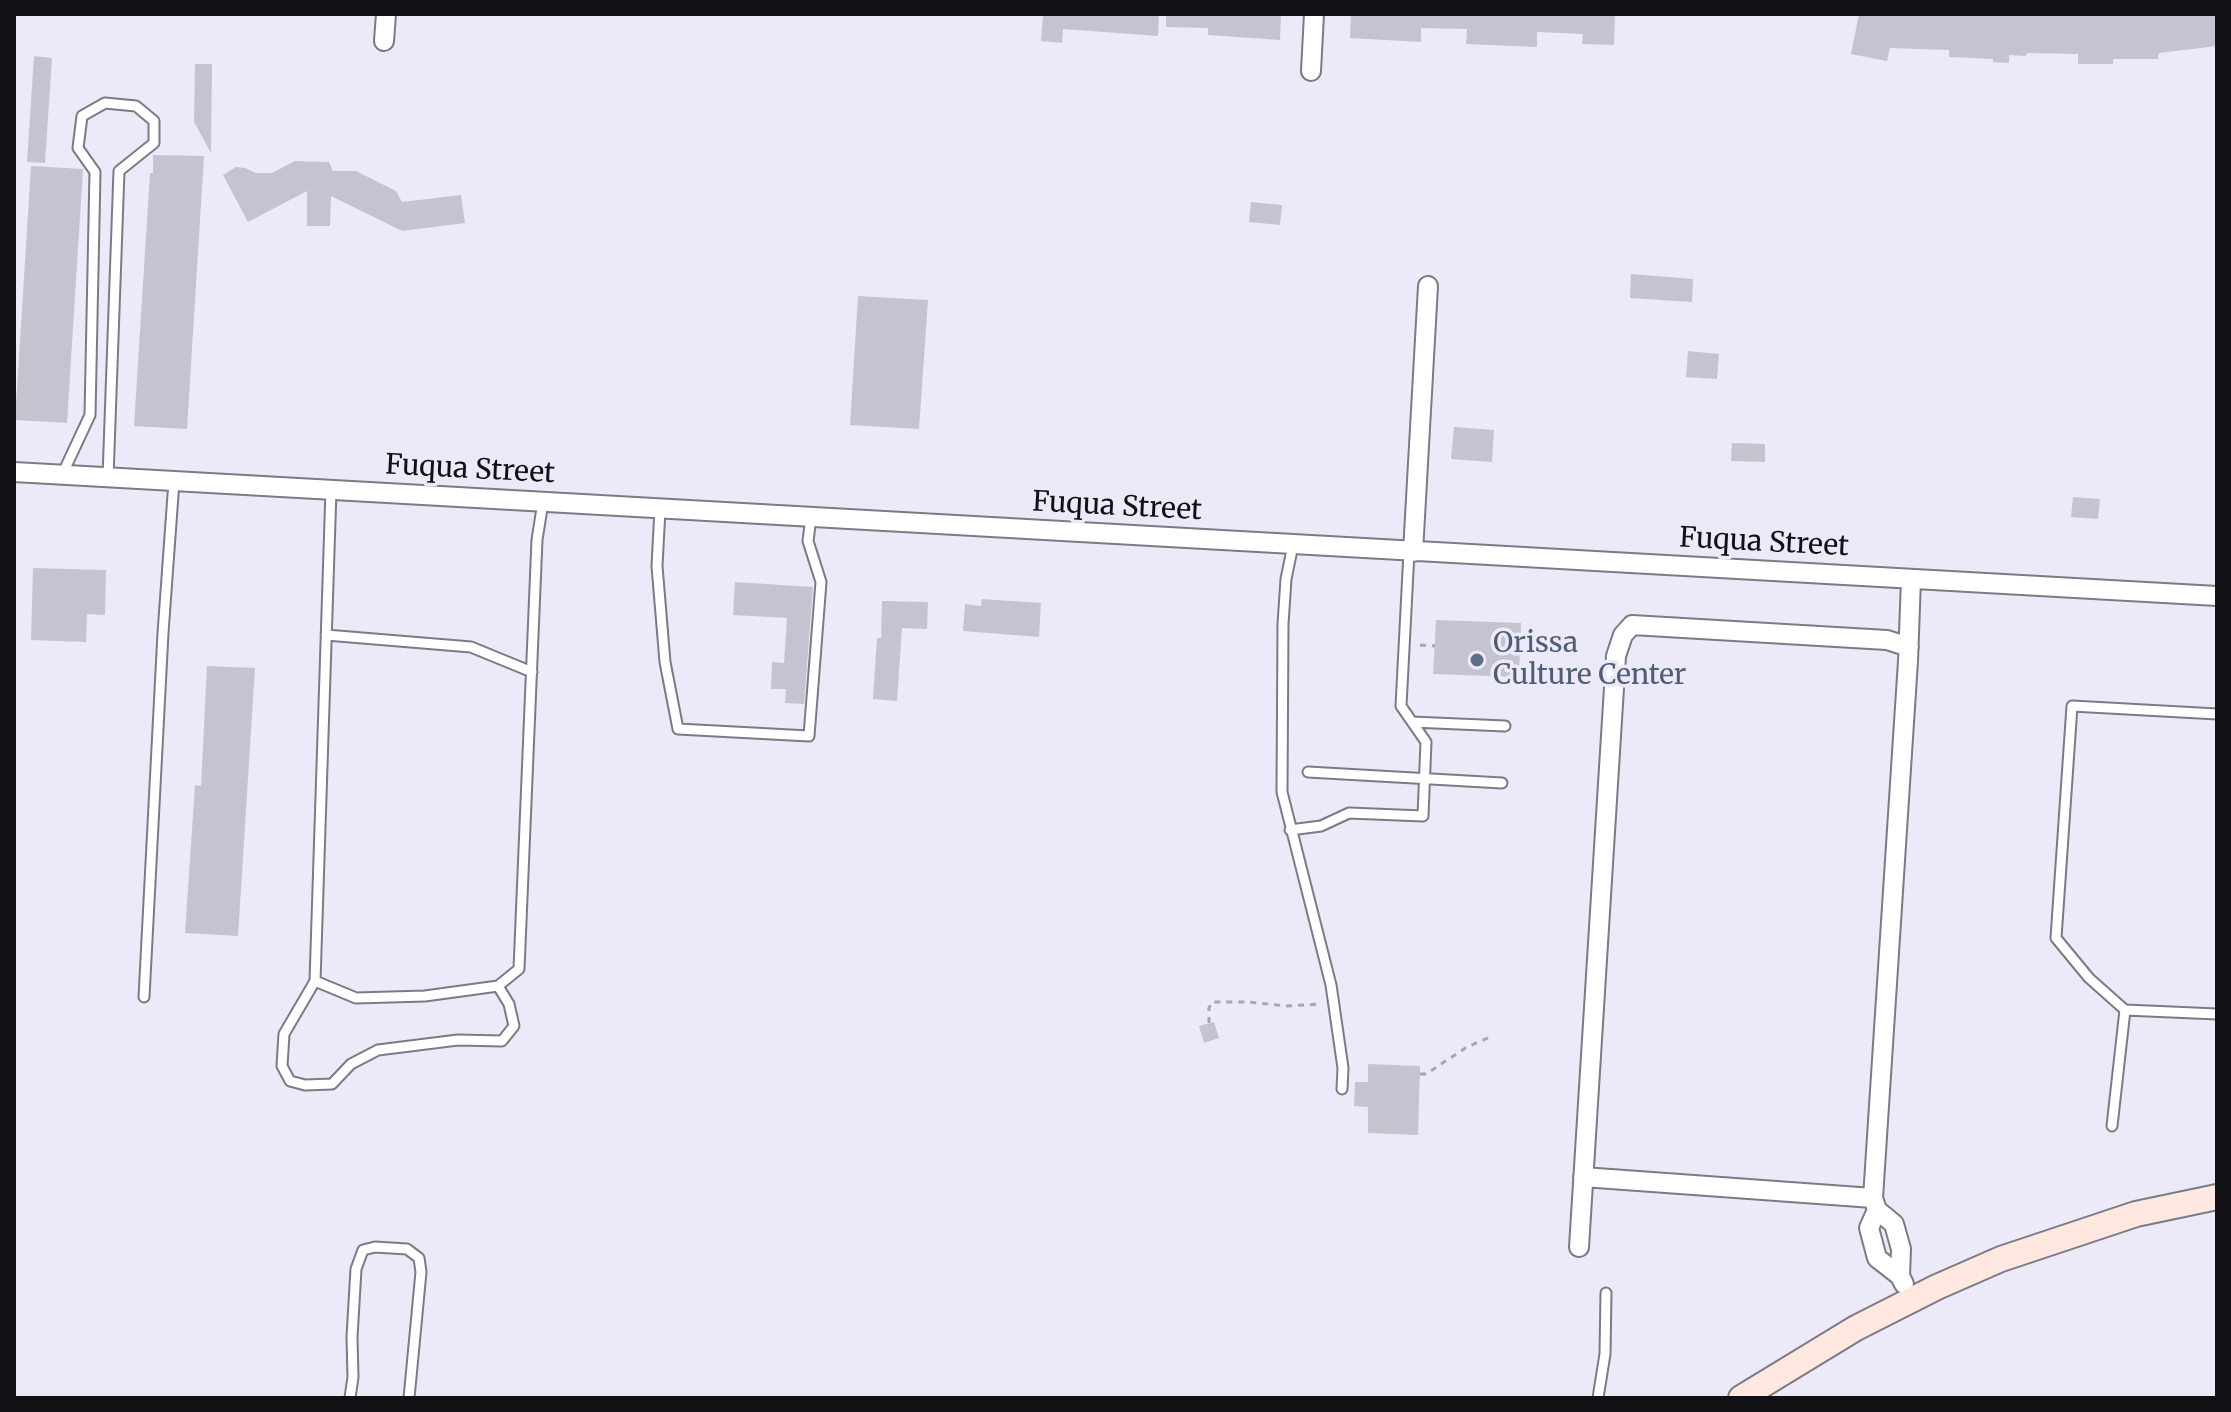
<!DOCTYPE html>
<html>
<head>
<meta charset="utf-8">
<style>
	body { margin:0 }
	#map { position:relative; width:2231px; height:1412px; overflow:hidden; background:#ece9f8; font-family:Merriweather,serif }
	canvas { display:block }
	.frame { position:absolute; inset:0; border:16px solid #111015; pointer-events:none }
</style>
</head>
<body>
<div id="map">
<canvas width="2231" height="1412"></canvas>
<div class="frame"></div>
</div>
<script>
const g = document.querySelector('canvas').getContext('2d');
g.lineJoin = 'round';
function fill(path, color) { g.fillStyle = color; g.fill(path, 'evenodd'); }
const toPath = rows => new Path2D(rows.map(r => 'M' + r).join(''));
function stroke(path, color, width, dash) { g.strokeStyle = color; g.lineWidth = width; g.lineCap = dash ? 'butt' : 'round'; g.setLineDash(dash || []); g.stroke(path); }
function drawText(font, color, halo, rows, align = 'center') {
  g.font = font + ' Merriweather,serif'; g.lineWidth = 7; g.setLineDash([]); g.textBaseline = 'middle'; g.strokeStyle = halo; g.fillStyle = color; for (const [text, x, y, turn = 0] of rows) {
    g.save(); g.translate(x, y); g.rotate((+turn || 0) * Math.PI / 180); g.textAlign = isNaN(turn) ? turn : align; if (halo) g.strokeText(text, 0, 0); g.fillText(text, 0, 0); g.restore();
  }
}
const building = toPath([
	[1043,14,1159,14,1158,36,1063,29,1062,43,1041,41],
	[1166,14,1281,14,1280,40,1208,35,1208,28,1166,27],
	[1351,14,1615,14,1614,45,1582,44,1583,34,1537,32,1537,47,1466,44,1467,29,1421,28,1421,42,1350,38],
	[1859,14,2217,14,2217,46,2159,53,2158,59,2113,59,2113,64,2078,64,2078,54,2027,53,2026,56,2009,55,2009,63,1993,62,1993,59,1949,57,1949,50,1890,48,1887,61,1851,54],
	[34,56,52,58,45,163,27,162],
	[195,64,212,64,211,153,194,122],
	[153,155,204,156,187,429,134,426,150,173,153,173],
	[295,161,329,162,333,171,356,171,396,191,402,202,461,195,465,223,402,231,331,196,330,226,307,226,307,191,248,222,223,175,236,167,245,168,256,173,272,173],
	[31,166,83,169,67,423,15,420],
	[1251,202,1282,205,1280,225,1249,222],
	[1631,274,1693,279,1692,302,1630,298],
	[858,296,928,300,919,429,850,425],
	[1688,351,1719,354,1717,379,1686,377],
	[1454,427,1494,430,1492,462,1451,459],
	[1732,443,1765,444,1765,462,1731,461],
	[2073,497,2100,499,2098,519,2071,517],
	[33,568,106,570,105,615,87,614,86,642,31,640],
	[735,582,813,587,804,704,785,703,786,689,771,689,772,662,784,663,787,618,733,615],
	[982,599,1041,603,1039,637,963,631,965,604,981,606],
	[882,601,928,602,927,629,902,628,897,701,873,699,877,638,881,638],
	[1436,620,1521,623,1519,677,1433,674],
	[207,666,255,668,238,936,185,933,195,785,201,786],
	[1214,1022,1219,1038,1204,1043,1199,1026],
	[1368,1064,1420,1066,1418,1135,1368,1133,1368,1107,1354,1106,1355,1082,1368,1082]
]);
const path = toPath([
	[1420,645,1435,646],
	[1209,1023,1209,1008,1212,1002,1248,1002,1286,1006,1322,1004],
	[1420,1074,1426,1074,1467,1047,1490,1037]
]);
const service = toPath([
	[62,475,90,415,95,172,78,148,82,116,105,103,136,106,154,121,154,143,119,171,108,477],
	[331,490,315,981,356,998,425,996,498,986,519,969,537,540,543,502],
	[660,509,657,566,665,662,678,729,809,736,821,582,808,541,811,517],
	[1293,545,1286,579,1283,624,1282,792,1331,985,1343,1068,1342,1089],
	[326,635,471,647,532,672],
	[2217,714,2072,706,2056,938,2089,978,2125,1010,2217,1014],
	[1412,722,1505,726],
	[1308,772,1502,783],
	[1290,830,1321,826,1349,813,1423,816,1426,742,1401,706,1409,552],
	[315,981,284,1034,282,1066,290,1081,305,1085,332,1084,351,1064,378,1050,458,1040,502,1041,514,1026,509,1004,498,986],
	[144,997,163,633,174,481],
	[2112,1126,2125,1010],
	[350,1398,353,1377,352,1337,356,1269,363,1250,375,1247,407,1249,419,1258,421,1272,409,1398],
	[1598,1398,1605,1354,1606,1293]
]);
const minor = toPath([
	[384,41,386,14],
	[1311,71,1314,14],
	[14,472,2217,596],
	[1413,552,1428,286],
	[1583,1177,1873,1198],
	[1877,1210,1869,1228,1877,1258,1900,1276,1904,1284],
	[1579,1247,1616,656,1623,635,1632,625,1887,640,1909,647],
	[1900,1276,1901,1249,1894,1224,1877,1210,1873,1198,1908,661,1911,579]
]);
const secondary = toPath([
	[1741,1398,1856,1328,1937,1287,2001,1259,2136,1214,2217,1197]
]);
const markers = [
	[1477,660,8,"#5c6f8a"]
];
const streetNames = [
	["Fuqua Street",470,470,3],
	["Fuqua Street",1117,507,3],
	["Fuqua Street",1764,543,3]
];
const serviceNames = [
	["Orissa",1493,644],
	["Culture Center",1493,676]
];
fill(building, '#c6c3d1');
stroke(service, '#7d7a87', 13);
stroke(minor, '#7d7a87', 22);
stroke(secondary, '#7d7a87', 28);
stroke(path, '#a8a5b1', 3, [6, 6]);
stroke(service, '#fff', 9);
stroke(minor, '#fff', 18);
stroke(secondary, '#fee8e0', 24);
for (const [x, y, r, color] of markers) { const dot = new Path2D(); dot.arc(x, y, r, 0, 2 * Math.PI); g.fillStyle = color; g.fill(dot); stroke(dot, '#ece9f8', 3); }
drawText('28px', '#111015', '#ece9f8', streetNames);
drawText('28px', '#4e5e75', '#ece9f8', serviceNames, 'left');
</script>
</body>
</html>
